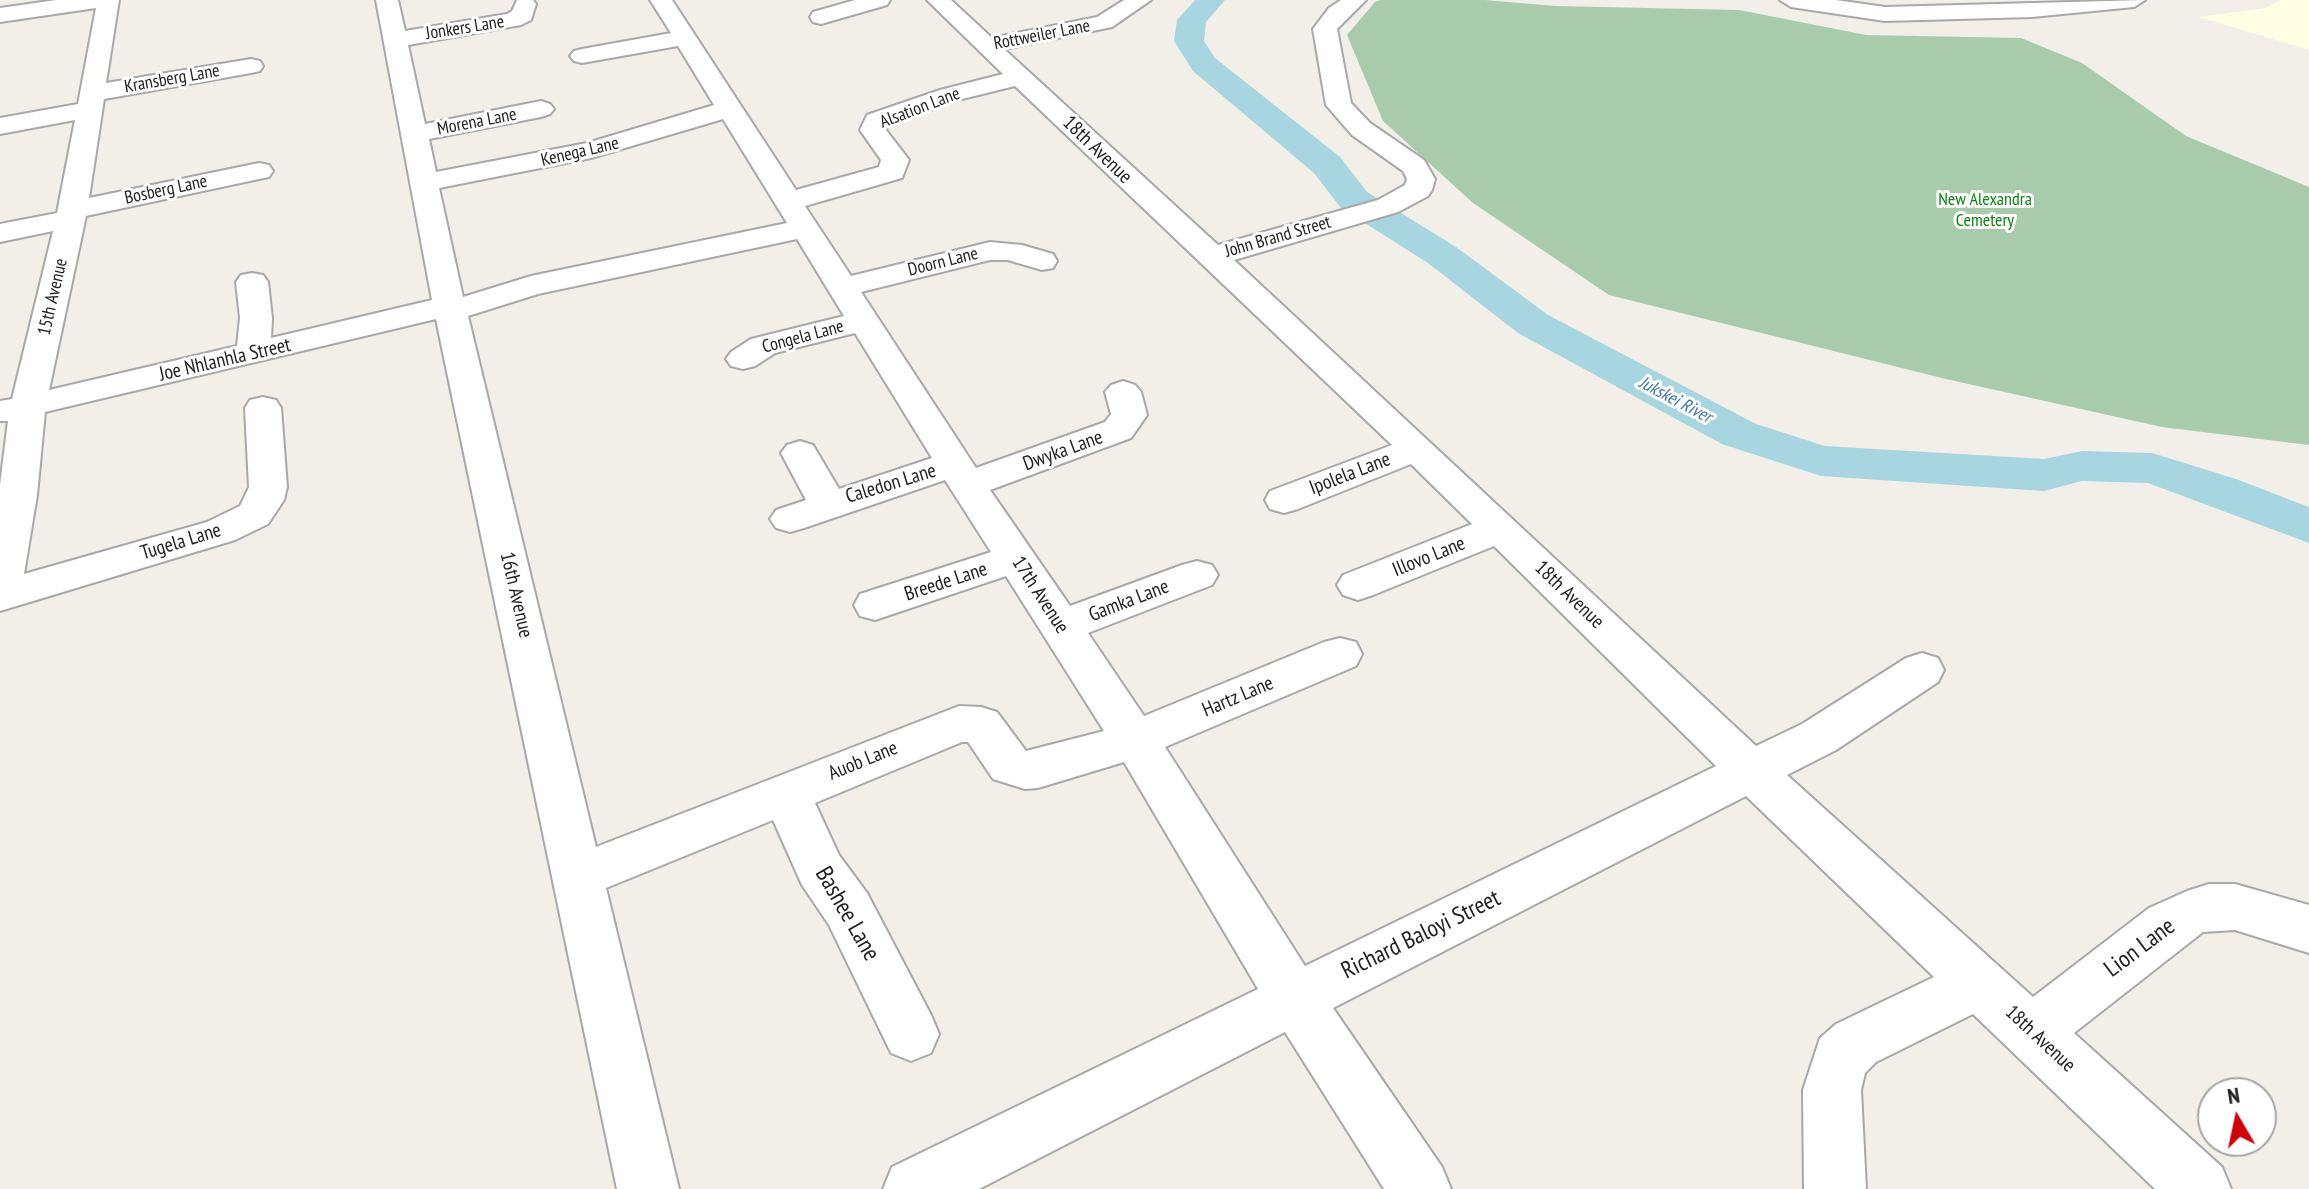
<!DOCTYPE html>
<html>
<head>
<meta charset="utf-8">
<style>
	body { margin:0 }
	#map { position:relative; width:2309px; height:1189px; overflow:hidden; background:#f2eee8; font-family:"PT Sans Narrow",sans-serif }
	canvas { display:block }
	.north { position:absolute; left:2197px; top:1077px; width:80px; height:80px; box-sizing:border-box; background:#fff; border:2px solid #a6a6a6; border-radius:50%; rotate:351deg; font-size:22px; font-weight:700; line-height:32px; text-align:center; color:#212121 }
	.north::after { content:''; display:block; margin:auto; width:28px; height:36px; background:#d20006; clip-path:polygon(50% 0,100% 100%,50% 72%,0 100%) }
</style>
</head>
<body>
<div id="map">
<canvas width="2309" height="1189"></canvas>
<div class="north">N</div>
</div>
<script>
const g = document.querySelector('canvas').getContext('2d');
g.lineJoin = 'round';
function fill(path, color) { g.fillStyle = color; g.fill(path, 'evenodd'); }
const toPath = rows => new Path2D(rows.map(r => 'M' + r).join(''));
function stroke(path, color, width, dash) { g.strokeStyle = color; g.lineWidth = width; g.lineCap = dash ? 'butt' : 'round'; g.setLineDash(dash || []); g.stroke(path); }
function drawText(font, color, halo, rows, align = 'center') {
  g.font = font + ' "PT Sans Narrow",sans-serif'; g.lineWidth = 6; g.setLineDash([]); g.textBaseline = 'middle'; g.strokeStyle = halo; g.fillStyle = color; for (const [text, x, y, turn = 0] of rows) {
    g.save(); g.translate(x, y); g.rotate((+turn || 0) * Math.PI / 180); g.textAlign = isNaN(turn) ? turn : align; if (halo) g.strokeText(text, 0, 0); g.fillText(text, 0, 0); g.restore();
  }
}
const education = toPath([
	[2281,0,2309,0,2309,50,2199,17,2265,8]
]);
const cemetery = toPath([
	[1381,0,1485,0,1555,6,1739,10,1866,35,2021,38,2082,63,2186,136,2309,187,2309,445,2162,427,1946,379,1609,295,1473,203,1383,121,1347,35,1375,2]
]);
const river = toPath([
	[1195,0,1225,0,1206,22,1204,41,1215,58,1340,157,1367,192,1456,247,1548,315,1756,424,1825,446,2044,459,2082,451,2152,453,2236,479,2309,507,2309,543,2148,483,2082,481,2044,491,1821,476,1722,444,1518,333,1428,263,1341,208,1314,173,1193,71,1174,41,1177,20,1195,0]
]);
const minor = toPath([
	[56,0,119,0,106,83,251,59,260,61,263,66,260,71,251,73,104,99,89,198,259,163,269,165,273,171,269,177,259,179,86,216,49,390,237,346,240,318,236,282,241,275,252,273,263,275,268,282,272,318,271,338,432,300,376,0,398,0,405,31,507,14,512,11,517,0,533,0,536,4,531,20,521,25,408,45,425,124,541,101,550,104,554,109,550,114,541,117,429,139,436,172,587,143,714,105,678,46,582,63,574,61,570,56,574,51,582,49,671,33,650,0,672,0,796,190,879,167,881,160,860,130,867,115,940,90,1003,74,927,0,951,0,992,38,1097,17,1124,0,1151,0,1112,27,1004,49,1218,245,1378,200,1405,185,1407,179,1403,171,1352,135,1326,105,1313,29,1329,8,1341,0,1366,0,1337,29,1351,103,1370,123,1424,160,1435,179,1432,190,1428,196,1398,212,1234,260,1756,746,1802,724,1906,658,1922,653,1938,658,1944,670,1938,682,1836,750,1787,775,2033,997,2149,908,2187,891,2209,884,2235,884,2309,905,2309,953,2235,930,2203,932,2074,1033,2222,1167,2231,1189,2155,1189,1973,1014,1876,1062,1865,1073,1861,1090,1866,1189,1804,1189,1803,1090,1820,1038,1836,1024,1934,977,1746,796,1333,1008,1442,1167,1451,1189,1384,1189,1285,1032,979,1189,883,1189,892,1167,1258,989,1124,762,1038,788,1025,789,993,779,968,742,962,742,815,803,839,855,867,893,931,1015,939,1034,931,1053,911,1061,891,1053,829,925,802,885,773,820,606,888,679,1189,617,1189,436,319,45,412,37,495,24,574,207,522,240,506,249,487,245,408,250,400,263,397,276,400,281,408,287,487,284,500,268,524,235,540,0,611,0,485,8,421,0,421,0,401,12,399,53,231,0,242,0,224,57,213,75,120,0,134,0,118,78,104,96,8,0,22,0,8,56,0],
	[1015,86,1392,445,1270,491,1265,500,1270,509,1284,513,1298,509,1411,464,1472,524,1343,575,1337,585,1343,595,1358,600,1373,595,1494,546,1716,766,1305,966,1165,747,1356,666,1362,654,1356,642,1340,638,1324,642,1144,716,1088,633,1212,585,1218,575,1212,565,1197,561,1182,565,1070,606,990,490,1131,438,1147,415,1141,392,1135,385,1123,381,1111,385,1105,392,1111,414,1105,422,976,468,861,292,990,260,1008,260,1042,270,1053,268,1057,261,1053,254,1022,245,990,242,851,276,805,206,902,178,909,160,886,130,888,126,958,100,1015,86],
	[723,119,787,223,531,276,463,297,439,188,591,158,723,119],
	[797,239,844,316,751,339,731,352,726,359,731,366,743,369,755,366,775,353,855,333,932,458,839,489,813,445,800,441,787,445,781,453,806,500,776,510,770,519,776,528,790,532,804,528,945,480,991,552,860,594,854,605,860,616,875,620,1006,576,1104,731,1026,751,997,712,981,707,959,706,596,847,468,316,538,294,797,239],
	[855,0,890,0,887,5,821,24,813,22,810,17,813,12,855,0],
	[1780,0,1836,0,1885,7,2145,0,2134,7,2032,17,1885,21,1791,7,1780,0]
]);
const farStreetnames = [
	["Jonkers Lane",465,28,-9],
	["Rottweiler Lane",1042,35,-11],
	["Kransberg Lane",172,79,-10],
	["Alsation Lane",920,108,-21],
	["Morena Lane",477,122,-11],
	["Kenega Lane",580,152,-13],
	["Bosberg Lane",166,190,-12],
	["John Brand Street",1278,237,-16],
	["Doorn Lane",943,262,-14],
	["15th Avenue",53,297,-77],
	["Congela Lane",803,337,-15]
];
const farParknames = [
	["New Alexandra",1985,200],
	["Cemetery",1985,221]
];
const farWaternames = [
	["Jukskei River",1675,400,28]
];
const streetNames = [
	["18th Avenue",1097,150,44],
	["Joe Nhlanhla Street",225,360,-13],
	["Dwyka Lane",1063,451,-20],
	["Ipolela Lane",1350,474,-21],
	["Caledon Lane",891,484,-17],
	["Tugela Lane",181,542,-17],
	["Illovo Lane",1429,557,-22],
	["Breede Lane",946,582,-18],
	["16th Avenue",516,595,77],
	["17th Avenue",1040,595,57],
	["18th Avenue",1569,595,44],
	["Gamka Lane",1129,601,-21],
	["Hartz Lane",1238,697,-23],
	["Auob Lane",863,761,-22],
	["18th Avenue",2040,1039,43]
];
const nearStreetnames = [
	["Bashee Lane",847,914,60],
	["Richard Baloyi Street",1421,935,-26],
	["Lion Lane",2140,948,-37]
];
fill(education, '#fffee3');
fill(cemetery, '#a8cbac');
fill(river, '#a7d5e0');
stroke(minor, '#a8a8a8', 4);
fill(minor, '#fff');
drawText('18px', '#212121', '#fff', farStreetnames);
drawText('18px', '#08860f', '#fff', farParknames);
drawText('italic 18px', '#4377a5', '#fff', farWaternames);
drawText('20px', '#212121', '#fff', streetNames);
drawText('24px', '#212121', '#fff', nearStreetnames);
</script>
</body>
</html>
